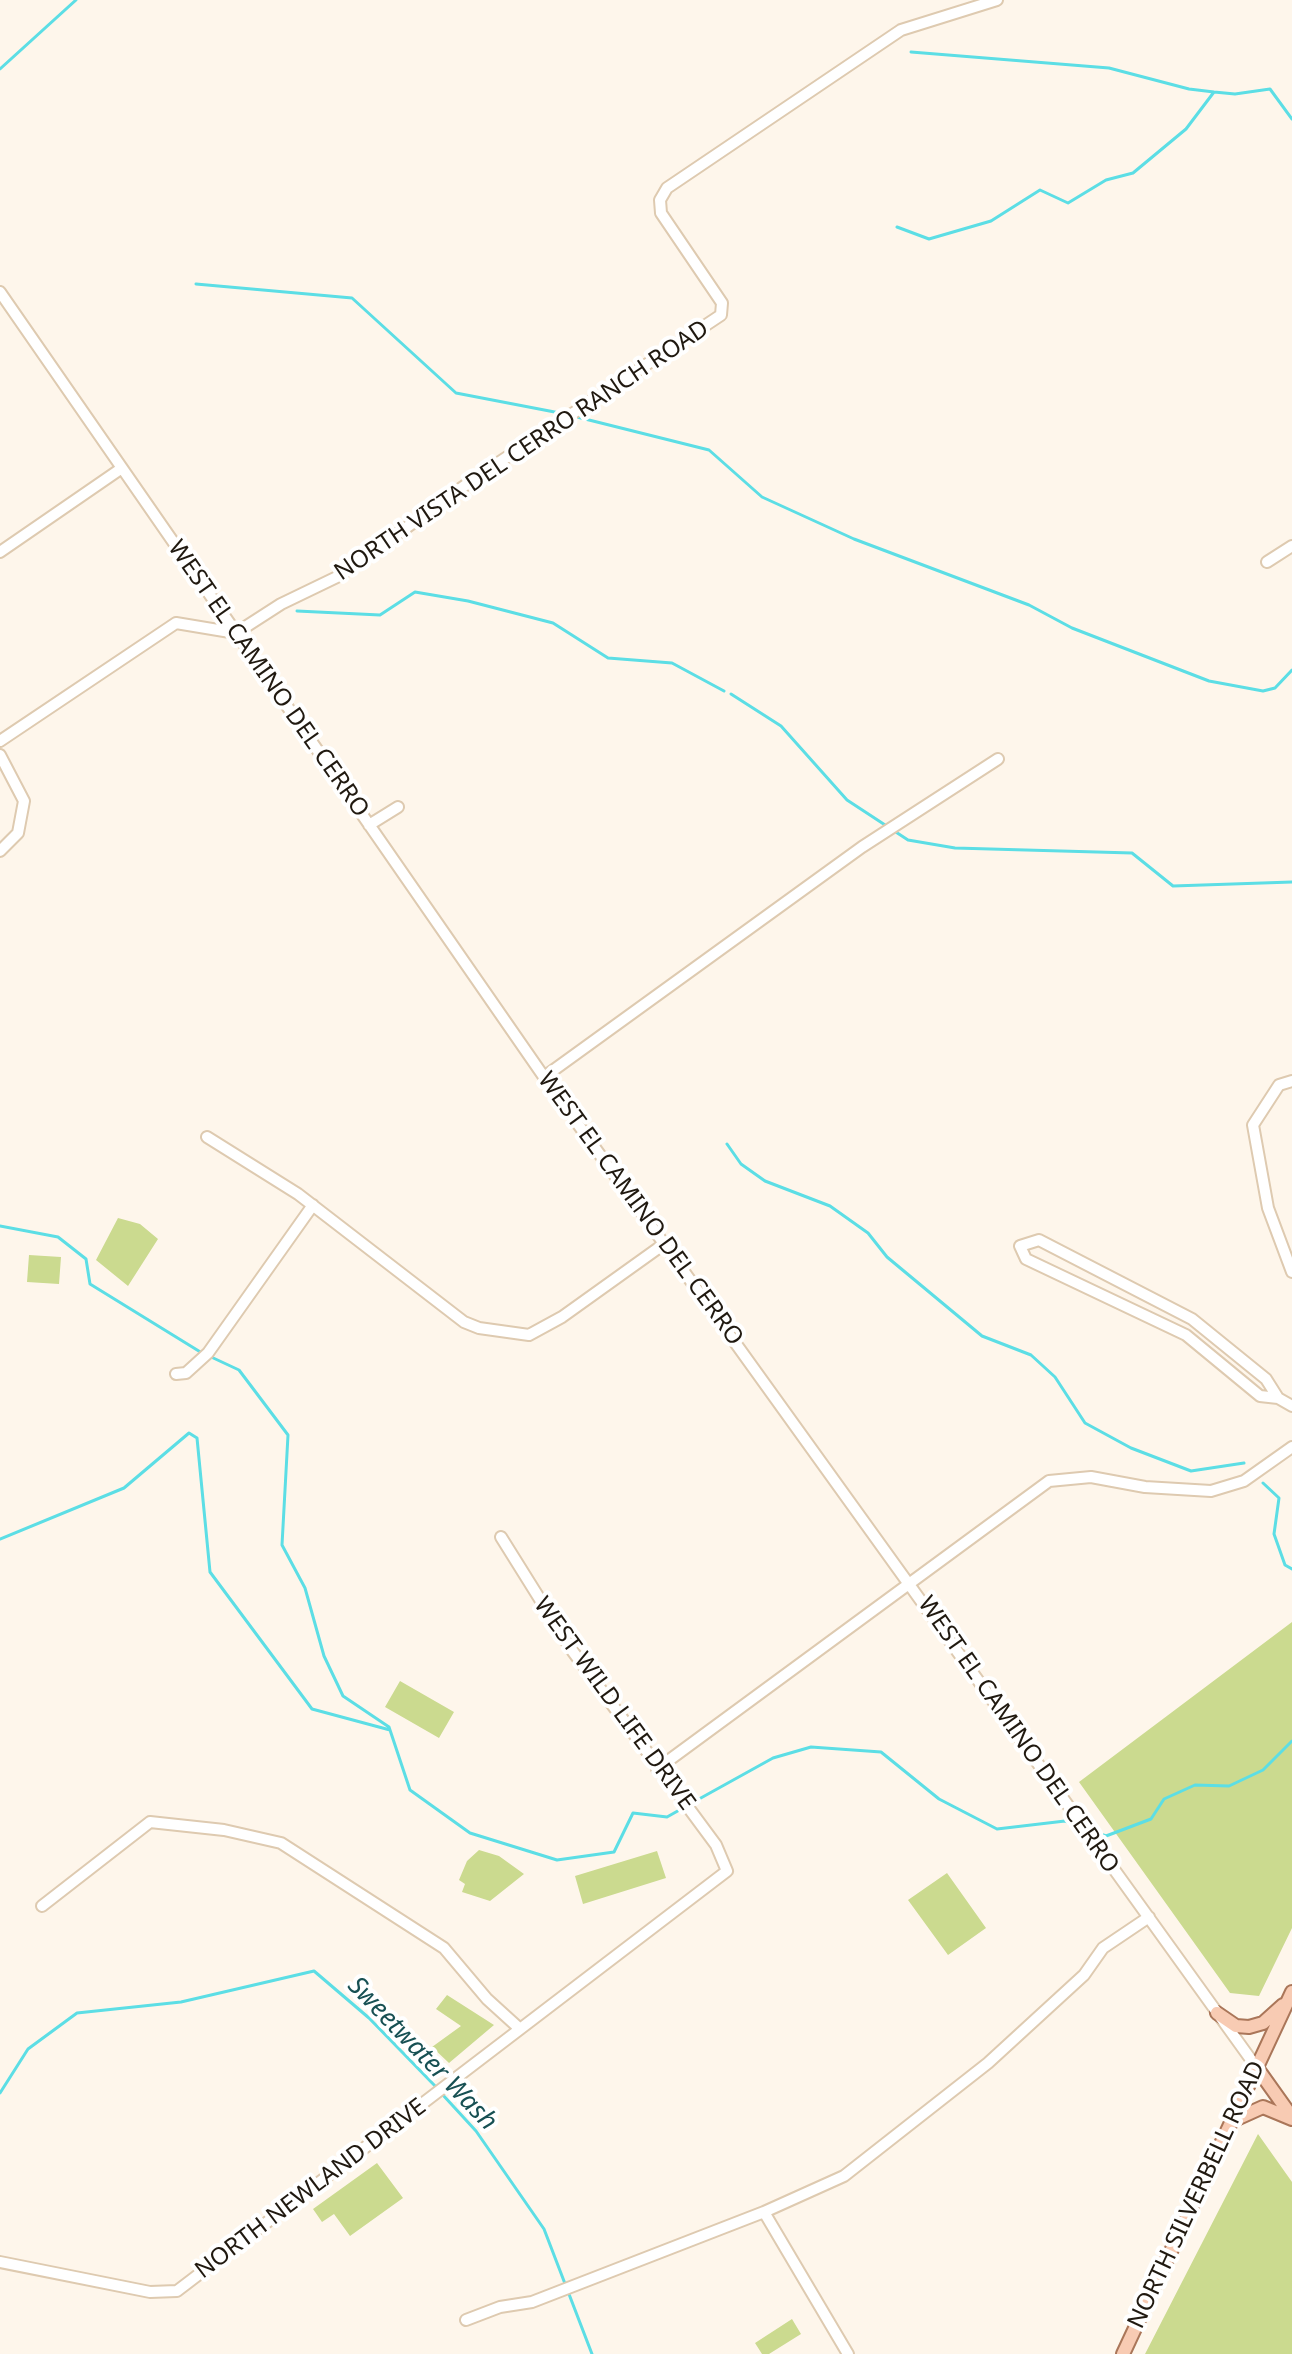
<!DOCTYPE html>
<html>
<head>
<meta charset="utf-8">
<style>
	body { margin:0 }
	canvas { display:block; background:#fef6eb }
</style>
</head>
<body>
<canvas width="1292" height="2354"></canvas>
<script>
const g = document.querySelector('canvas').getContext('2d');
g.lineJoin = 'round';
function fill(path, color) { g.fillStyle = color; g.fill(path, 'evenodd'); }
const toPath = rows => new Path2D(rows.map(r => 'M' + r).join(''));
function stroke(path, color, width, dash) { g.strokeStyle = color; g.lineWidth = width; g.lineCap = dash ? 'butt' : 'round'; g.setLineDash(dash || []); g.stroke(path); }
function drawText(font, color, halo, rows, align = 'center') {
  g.font = font + ' "Noto Sans",sans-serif'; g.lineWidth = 8; g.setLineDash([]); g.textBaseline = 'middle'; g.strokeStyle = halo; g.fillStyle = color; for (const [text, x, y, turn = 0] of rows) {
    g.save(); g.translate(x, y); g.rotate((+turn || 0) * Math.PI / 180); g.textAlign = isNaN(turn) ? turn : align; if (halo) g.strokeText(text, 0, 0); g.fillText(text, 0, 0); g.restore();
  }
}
const green = toPath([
	[118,1218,140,1224,158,1239,128,1286,96,1260],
	[29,1255,61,1257,59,1284,27,1282],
	[1292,1622,1292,1928,1259,1996,1230,1993,1079,1782],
	[400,1681,454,1712,439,1738,385,1707],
	[479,1850,499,1856,524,1874,490,1901,462,1892,465,1884,459,1880,467,1861],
	[657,1851,666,1878,583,1904,575,1876],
	[947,1873,986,1928,948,1955,908,1900],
	[447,1995,494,2025,449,2063,432,2047,461,2026,436,2009],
	[1258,2134,1292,2182,1292,2354,1145,2354],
	[377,2163,403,2198,350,2236,334,2214,322,2222,313,2209],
	[792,2319,801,2334,769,2354,762,2354,755,2343]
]);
const stream = toPath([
	[911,52,1109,68,1189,89,1214,92,1235,94,1270,89,1292,119],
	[0,69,76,0],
	[897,227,929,239,991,221,1040,190,1068,203,1106,180,1133,173,1186,129,1214,92],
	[196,284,352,298,456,393,565,414],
	[577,417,709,450,762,497,854,539,1029,605,1072,628,1209,681,1263,691,1275,688,1292,670],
	[297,611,380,615,415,592,468,601,553,623,608,658,672,663,724,691],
	[731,694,781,726,847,800,908,840,955,848,1132,853,1173,886,1292,882],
	[727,1144,741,1164,765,1181,830,1206,868,1233,887,1257,982,1336,1031,1355,1055,1377,1085,1423,1131,1448,1191,1471,1244,1463],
	[0,1226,58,1237,86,1259,90,1284,202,1353],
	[209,1356,239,1370,288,1435,282,1545,305,1588,324,1656,343,1696,389,1727,410,1790,470,1833,557,1860,614,1852,633,1813,667,1817,683,1808],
	[1263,1483,1279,1498,1274,1534,1285,1565,1292,1569],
	[0,1539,124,1488,189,1433,197,1438,210,1572,312,1709,390,1730],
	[690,1804,773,1758,811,1747,881,1752,939,1799,997,1829,1065,1821,1079,1826],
	[1090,1830,1106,1836,1151,1819,1164,1799,1195,1785,1229,1786,1263,1770,1292,1741],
	[0,2093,28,2049,77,2013,181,2002,314,1971,369,2018,437,2088],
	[442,2094,476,2131,544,2229,592,2354]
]);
const minor = toPath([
	[0,292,544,1077,1257,2068],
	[0,552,122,468],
	[1267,562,1292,546],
	[0,741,176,623,236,633,281,604,339,576,474,479,712,321,721,315,722,303,661,213,660,200,667,188,901,30,997,0],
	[0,755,24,801,18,833,0,851],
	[369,825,398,807],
	[544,1077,862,847,998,759],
	[1292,1081,1279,1085,1253,1125,1268,1208,1292,1272],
	[207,1137,298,1194,464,1322,479,1328,529,1335,562,1317,664,1244],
	[176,1374,186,1373,208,1353,313,1205],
	[1278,1398,1266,1379,1192,1319,1039,1240,1020,1246,1026,1259,1186,1335,1260,1396,1278,1398,1292,1406],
	[657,1769,1049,1481,1091,1477,1145,1487,1211,1491,1244,1481,1292,1447],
	[42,1906,150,1822,224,1830,281,1843,444,1948,487,1999,520,2029],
	[764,2212,848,2354],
	[0,2262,150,2292,177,2291,727,1871,716,1845,571,1649,501,1537],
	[466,2320,500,2307,532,2302,764,2212,844,2176,988,2063,1084,1975,1103,1948,1149,1917]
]);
const major = toPath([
	[1217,2013,1236,2026,1249,2027,1263,2023,1283,2005],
	[1257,2068,1292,2117],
	[1232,2121,1263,2107,1292,2119],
	[1123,2354,1292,1992]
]);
const streetNames = [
	["NORTH VISTA DEL CERRO RANCH ROAD",522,451,-34],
	["WEST EL CAMINO DEL CERRO",268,679,55],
	["WEST EL CAMINO DEL CERRO",640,1209,54],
	["WEST WILD LIFE DRIVE",614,1704,54],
	["WEST EL CAMINO DEL CERRO",1018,1735,55],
	["NORTH NEWLAND DRIVE",311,2189,-37],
	["NORTH SILVERBELL ROAD",1197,2195,-65]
];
const waterNames = [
	["Sweetwater Wash",422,2054,46]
];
fill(green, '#cbda8f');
stroke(stream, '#5cdee5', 3);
stroke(minor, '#decab0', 14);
stroke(major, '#aa7659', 16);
stroke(minor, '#fff', 10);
stroke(major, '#f8cbb3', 12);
drawText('24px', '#201910', '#fff', streetNames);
drawText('italic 26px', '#175053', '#fff', waterNames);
</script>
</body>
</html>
